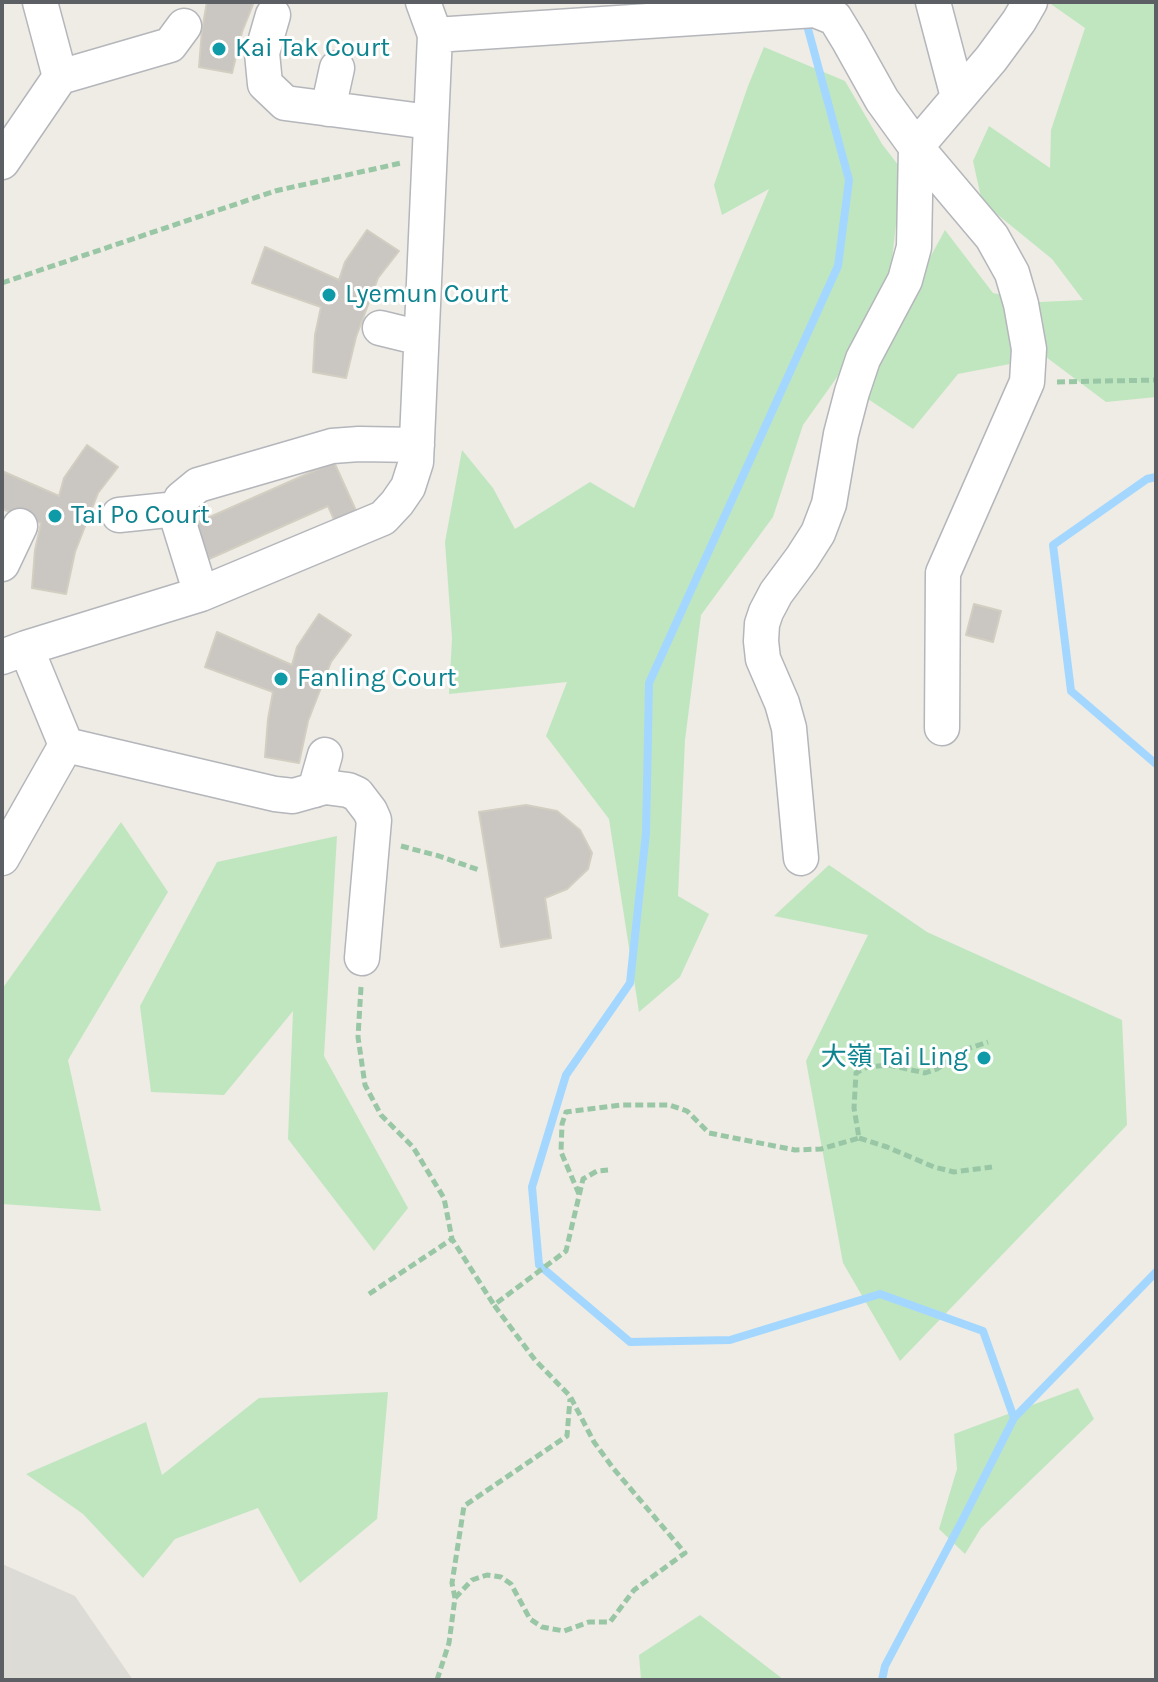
<!DOCTYPE html>
<html>
<head>
<meta charset="utf-8">
<style>
	body { margin:0 }
	#map { position:relative; width:1158px; height:1682px; overflow:hidden; background:#eeece4; font-family:Karla,sans-serif }
	canvas { display:block }
	.frame { position:absolute; inset:0; border:4px solid #5c5f64; pointer-events:none }
</style>
</head>
<body>
<div id="map">
<canvas width="1158" height="1682"></canvas>
<div class="frame"></div>
</div>
<script>
const g = document.querySelector('canvas').getContext('2d');
g.lineJoin = 'round';
function fill(path, color) { g.fillStyle = color; g.fill(path, 'evenodd'); }
const toPath = rows => new Path2D(rows.map(r => 'M' + r).join(''));
function stroke(path, color, width, dash) { g.strokeStyle = color; g.lineWidth = width; g.lineCap = dash ? 'butt' : 'round'; g.setLineDash(dash || []); g.stroke(path); }
function drawText(font, color, halo, rows, align = 'center') {
  g.font = font + ' Karla,"Noto Sans TC",sans-serif'; g.lineWidth = 6; g.setLineDash([]); g.textBaseline = 'middle'; g.strokeStyle = halo; g.fillStyle = color; for (const [text, x, y, turn = 0] of rows) {
    g.save(); g.translate(x, y); g.rotate((+turn || 0) * Math.PI / 180); g.textAlign = isNaN(turn) ? turn : align; if (halo) g.strokeText(text, 0, 0); g.fillText(text, 0, 0); g.restore();
  }
}
const industrial = toPath([
	[2,1564,75,1596,133,1680,2,1680]
]);
const green = toPath([
	[1048,2,1156,2,1156,397,1106,402,1046,357,958,374,913,429,868,399,840,373,803,425,773,517,701,615,685,740,678,896,709,914,680,977,639,1012,609,819,546,736,567,682,449,694,452,638,445,542,462,450,493,488,515,529,590,482,634,508,769,189,722,215,714,185,748,86,764,47,845,81,882,144,902,170,888,296,910,294,945,230,993,293,1040,302,1083,300,1052,259,982,202,973,161,989,126,1050,168,1051,130,1085,28],
	[121,822,168,892,68,1060,101,1211,2,1204,2,989],
	[337,836,324,1056,408,1208,374,1251,288,1139,293,1011,224,1095,151,1092,140,1006,217,862],
	[829,865,927,932,1122,1020,1127,1125,900,1361,843,1263,806,1061,868,935,774,916],
	[1078,1388,1094,1419,981,1528,965,1554,939,1529,957,1469,954,1434],
	[388,1392,377,1519,300,1583,258,1508,175,1539,143,1578,83,1514,26,1474,146,1422,162,1475,259,1398],
	[700,1615,784,1680,641,1680,639,1655]
]);
const stream = toPath([
	[805,18,849,180,838,266,649,683,646,833,630,983,566,1075,532,1187,539,1265,630,1342,730,1340,880,1294,983,1331,1014,1418,963,1519,885,1666,882,1680],
	[1156,477,1147,479,1053,545,1071,691,1156,764],
	[1014,1418,1156,1272]
]);
const building = toPath([
	[207,2,254,2,242,32,232,73,199,67,202,30,207,2],
	[367,230,399,251,378,278,356,337,346,378,313,372,315,335,321,307,252,283,265,247,339,280,345,262,367,230],
	[87,445,118,467,98,493,75,552,66,594,32,588,35,550,41,523,2,509,2,471,59,496,64,478,87,445],
	[334,462,358,515,336,524,328,506,209,559,194,524,334,462],
	[974,604,1001,611,993,642,966,635,974,604],
	[319,614,351,635,331,662,308,721,299,763,265,757,268,719,273,692,205,667,217,632,292,665,297,647,319,614],
	[526,805,557,811,580,830,592,853,588,869,567,889,545,898,551,938,501,947,479,812,526,805]
]);
const path = toPath([
	[2,283,275,191,401,163],
	[1057,382,1156,380],
	[401,846,439,856,479,870],
	[361,987,358,1037,365,1085,381,1115,413,1147,444,1198,452,1239,494,1305],
	[859,1138,887,1147,934,1167,954,1172,992,1167],
	[579,1194,561,1152,562,1124,566,1112,621,1105,669,1105,687,1111,709,1133,795,1150,821,1149,859,1138,854,1108,856,1073,867,1067,889,1065,925,1073,937,1069,964,1050,988,1042],
	[369,1294,452,1239],
	[455,1598,472,1580,487,1575,501,1577,511,1584,530,1619,542,1627,564,1631,589,1622,610,1622,634,1590,685,1553,613,1468,594,1442,570,1396,535,1360,494,1305,566,1251,583,1179,597,1171,608,1170],
	[437,1680,449,1643,455,1598,452,1583,464,1506,567,1436,570,1399]
]);
const minor = toPath([
	[933,2,958,97],
	[273,15,262,53,265,84,285,103,430,122],
	[435,35,815,10,835,18,849,41,882,100,916,147,992,237,1012,273,1021,304,1029,349,1027,382,943,573,942,728],
	[60,77,170,45,184,26],
	[328,109,337,68],
	[2,162,60,77,40,2],
	[380,328,421,338],
	[119,515,177,509],
	[2,564,20,526],
	[201,594,178,520,177,509,181,499,198,485,332,446,359,444,417,445],
	[26,648,66,745],
	[2,657,26,648,201,594,383,518,397,503,408,487,416,462,435,35,423,2],
	[66,745,275,794,293,796,325,787,348,790,357,794,370,811,374,820,362,958],
	[315,790,325,755],
	[2,858,66,745],
	[801,858,789,728,782,703,763,659,761,641,762,624,766,612,776,593,802,558,818,533,829,504,841,434,852,392,863,359,905,280,914,247,916,147,991,59,1019,21,1030,2]
]);
const markers = [
	[219,49,8,"#0f9aa8"],
	[329,295,8,"#0f9aa8"],
	[55,516,8,"#0f9aa8"],
	[281,679,8,"#0f9aa8"],
	[984,1058,8,"#0f9aa8"]
];
const cultureNames = [
	["Kai Tak Court",235,49],
	["Lyemun Court",345,295],
	["Tai Po Court",71,516],
	["Fanling Court",297,679],
	["大嶺 Tai Ling",968,1058,"right"]
];
fill(industrial, '#dddbd6');
fill(green, '#c0e6c0');
stroke(stream, '#a3d7ff', 8);
fill(building, '#cac6c1');
stroke(building, '#d3cec2', 2);
stroke(minor, '#b4b6bb', 37);
stroke(path, '#99c7a6', 5, [8, 4]);
stroke(minor, '#fff', 34);
for (const [x, y, r, color] of markers) { const dot = new Path2D(); dot.arc(x, y, r, 0, 2 * Math.PI); g.fillStyle = color; g.fill(dot); stroke(dot, '#fff', 3); }
drawText('26px', '#0d838f', '#fff', cultureNames, 'left');
</script>
</body>
</html>
